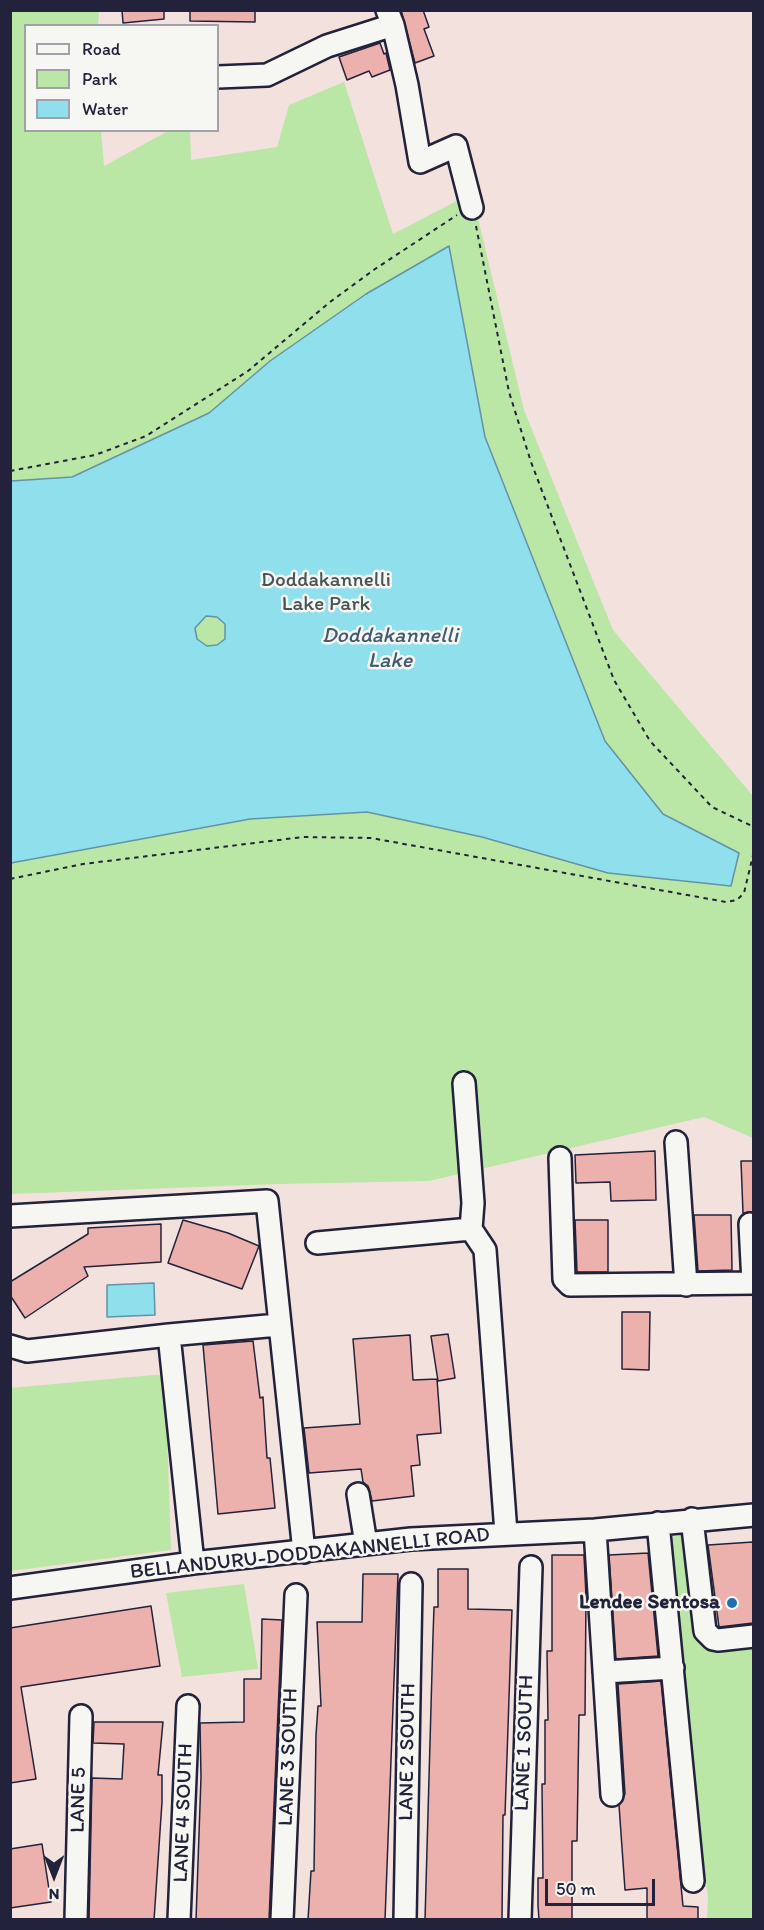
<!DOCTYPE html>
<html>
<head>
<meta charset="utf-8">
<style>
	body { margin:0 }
	#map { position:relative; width:764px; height:1930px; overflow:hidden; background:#f3e1dd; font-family:Itim,sans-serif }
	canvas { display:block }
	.frame { position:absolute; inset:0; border:12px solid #22223b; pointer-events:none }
	.legend { position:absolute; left:24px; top:24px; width:195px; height:108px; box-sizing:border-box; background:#f6f6f2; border:2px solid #a1a1a9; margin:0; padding:8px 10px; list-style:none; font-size:18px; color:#22223b }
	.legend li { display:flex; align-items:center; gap:12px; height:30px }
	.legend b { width:30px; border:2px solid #a1a1a9 }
	.north { position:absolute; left:24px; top:1846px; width:60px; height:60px; -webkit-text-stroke:4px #f6f6f2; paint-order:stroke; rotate:180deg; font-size:16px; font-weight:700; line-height:24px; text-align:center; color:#22223b }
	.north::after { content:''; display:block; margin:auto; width:21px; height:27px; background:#22223b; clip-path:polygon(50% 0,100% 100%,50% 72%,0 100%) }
	.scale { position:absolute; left:545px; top:1879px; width:110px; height:27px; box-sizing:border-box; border:3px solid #22223b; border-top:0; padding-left:8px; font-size:18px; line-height:21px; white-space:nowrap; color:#22223b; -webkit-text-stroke:4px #f6f6f2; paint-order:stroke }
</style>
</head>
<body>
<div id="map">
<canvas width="764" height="1930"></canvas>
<div class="frame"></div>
<ul class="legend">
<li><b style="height:8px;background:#f6f6f2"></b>Road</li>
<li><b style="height:16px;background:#bae7a6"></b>Park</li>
<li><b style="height:16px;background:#8fdfec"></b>Water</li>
</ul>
<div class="north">N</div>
<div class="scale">50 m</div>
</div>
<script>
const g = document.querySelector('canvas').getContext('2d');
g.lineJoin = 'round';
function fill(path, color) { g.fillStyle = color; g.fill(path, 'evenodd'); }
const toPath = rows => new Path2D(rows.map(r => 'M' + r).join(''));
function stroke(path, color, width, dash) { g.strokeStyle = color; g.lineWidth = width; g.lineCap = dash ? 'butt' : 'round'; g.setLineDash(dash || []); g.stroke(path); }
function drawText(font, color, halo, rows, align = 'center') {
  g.font = font + ' Itim,sans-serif'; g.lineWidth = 5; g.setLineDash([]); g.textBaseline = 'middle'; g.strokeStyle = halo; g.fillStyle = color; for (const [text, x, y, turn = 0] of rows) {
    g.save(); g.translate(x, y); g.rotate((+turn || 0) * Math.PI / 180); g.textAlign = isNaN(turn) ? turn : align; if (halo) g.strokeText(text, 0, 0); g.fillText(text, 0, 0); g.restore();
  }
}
const green = toPath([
	[10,11,99,11,98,25,26,26,26,130,101,131,104,166,168,131,190,131,191,160,277,147,289,105,344,82,393,234,472,193,524,410,613,630,753,796,753,1138,704,1117,429,1181,279,1184,11,1194],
	[165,1374,171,1550,11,1571,10,1388],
	[689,1535,701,1646,753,1642,753,1919,707,1919,708,1899,666,1537],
	[244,1584,258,1669,182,1677,166,1593]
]);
const water = toPath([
	[449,246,485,437,605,741,663,814,739,853,731,886,608,873,482,837,367,812,250,819,11,863,11,481,72,477,209,413,270,361,366,294,449,246],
	[206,616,217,617,225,624,225,639,217,645,207,646,197,639,195,628,206,616],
	[154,1283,155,1315,107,1317,107,1285,154,1283]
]);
const building = toPath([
	[122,10,164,10,164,19,123,23,122,10],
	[190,10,255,10,255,22,190,21,190,10],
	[401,10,423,10,429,27,424,29,434,56,415,63,401,10],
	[380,43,384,54,386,53,390,70,372,77,369,71,347,80,339,57,380,43],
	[655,1151,656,1200,611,1201,610,1182,576,1183,575,1155,655,1151],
	[741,1161,753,1161,753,1212,743,1213,741,1161],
	[694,1215,731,1215,732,1270,698,1271,694,1215],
	[183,1220,228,1233,259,1246,242,1289,168,1263,183,1220],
	[575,1220,608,1220,608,1272,577,1272,575,1220],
	[161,1224,161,1262,84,1267,88,1276,25,1318,10,1295,10,1282,88,1234,88,1228,161,1224],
	[622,1312,650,1312,649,1370,622,1369,622,1312],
	[448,1334,455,1378,438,1381,431,1336,448,1334],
	[410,1335,413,1380,437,1379,441,1433,417,1435,420,1465,411,1466,414,1496,372,1501,368,1486,363,1482,361,1469,309,1473,304,1428,360,1424,353,1339,410,1335],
	[253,1341,260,1398,263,1397,267,1458,270,1458,275,1508,218,1514,203,1345,253,1341],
	[753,1542,753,1623,719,1627,708,1545,753,1542],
	[648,1553,658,1656,616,1659,609,1555,648,1553],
	[552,1555,584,1555,586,1596,585,1715,579,1715,577,1841,572,1841,572,1920,539,1920,538,1905,538,1878,543,1878,542,1784,545,1784,545,1720,548,1720,547,1651,552,1651,552,1555],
	[438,1569,468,1569,468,1609,512,1610,505,1815,503,1815,502,1920,425,1920,433,1636,434,1607,438,1607,438,1569],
	[363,1574,398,1574,385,1920,308,1920,311,1871,314,1871,316,1735,318,1706,321,1706,317,1622,362,1622,363,1574],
	[151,1606,160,1666,21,1687,36,1779,10,1783,10,1628,151,1606],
	[262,1619,282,1620,269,1920,196,1920,201,1777,200,1723,244,1722,244,1679,261,1679,262,1619],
	[661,1681,683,1906,698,1907,698,1920,647,1920,647,1888,625,1890,619,1805,625,1794,618,1684,661,1681],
	[94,1722,163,1722,158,1775,162,1775,162,1802,154,1920,89,1920,92,1778,122,1779,124,1744,93,1743,94,1722],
	[42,1844,51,1902,10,1908,10,1849,42,1844]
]);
const path = toPath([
	[476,226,509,392,531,462,614,680,650,741,712,807,754,827],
	[10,471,95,455,146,436,248,371,330,302,375,269,457,215],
	[10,879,83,864,303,837,371,838,726,902,737,900,744,893,754,851]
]);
const minor = toPath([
	[387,10,393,25,407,85,420,162,456,146,472,208],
	[218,77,267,75,327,46,393,25],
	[464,1083,473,1203,471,1229],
	[676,1142,686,1285],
	[560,1158,564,1279,570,1285,754,1283],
	[10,1216,267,1201,304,1552],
	[750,1224,753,1283],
	[317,1243,471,1229,485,1250,506,1533],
	[169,1335,278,1325],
	[10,1346,27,1351,169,1335,193,1563],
	[358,1494,366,1544],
	[692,1519,705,1631,713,1639,718,1640,754,1636],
	[658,1523,693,1881],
	[595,1530,612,1795],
	[10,1588,193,1563,411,1539,595,1530,754,1515],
	[604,1672,673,1668],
	[76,1920,81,1716],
	[179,1920,188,1706],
	[282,1920,296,1595],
	[405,1920,411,1584],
	[520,1920,531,1567]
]);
const markers = [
	[732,1603,6,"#1f6fb2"]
];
const parkNames = [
	["Doddakannelli",326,581],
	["Lake Park",326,605]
];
const streetNames = [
	["BELLANDURU-DODDAKANNELLI ROAD",310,1554,-6],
	["LANE 1 SOUTH",525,1743,-88],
	["LANE 2 SOUTH",408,1752,-89],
	["LANE 3 SOUTH",289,1757,-88],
	["LANE 5",79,1800,-89],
	["LANE 4 SOUTH",184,1813,-88]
];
const poiNames = [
	["Lendee Sentosa",720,1603]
];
const waterNames = [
	["Doddakannelli",390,636],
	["Lake",390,661]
];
fill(green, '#bae7a6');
fill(water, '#8fdfec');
stroke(water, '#6393a5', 1.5);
fill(building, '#ecb1ac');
stroke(building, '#22223b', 1.5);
stroke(minor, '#22223b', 26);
stroke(path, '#22223b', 2, [4.5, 4.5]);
stroke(minor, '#f6f6f2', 21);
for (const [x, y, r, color] of markers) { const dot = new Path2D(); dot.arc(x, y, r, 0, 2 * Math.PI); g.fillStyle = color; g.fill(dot); stroke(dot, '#f6f6f2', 2); }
drawText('21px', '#485356', '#f6f6f2', parkNames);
drawText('21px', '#22223b', '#f6f6f2', streetNames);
drawText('bold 21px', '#22223b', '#f6f6f2', poiNames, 'right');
drawText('italic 22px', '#435b70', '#f6f6f2', waterNames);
</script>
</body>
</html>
